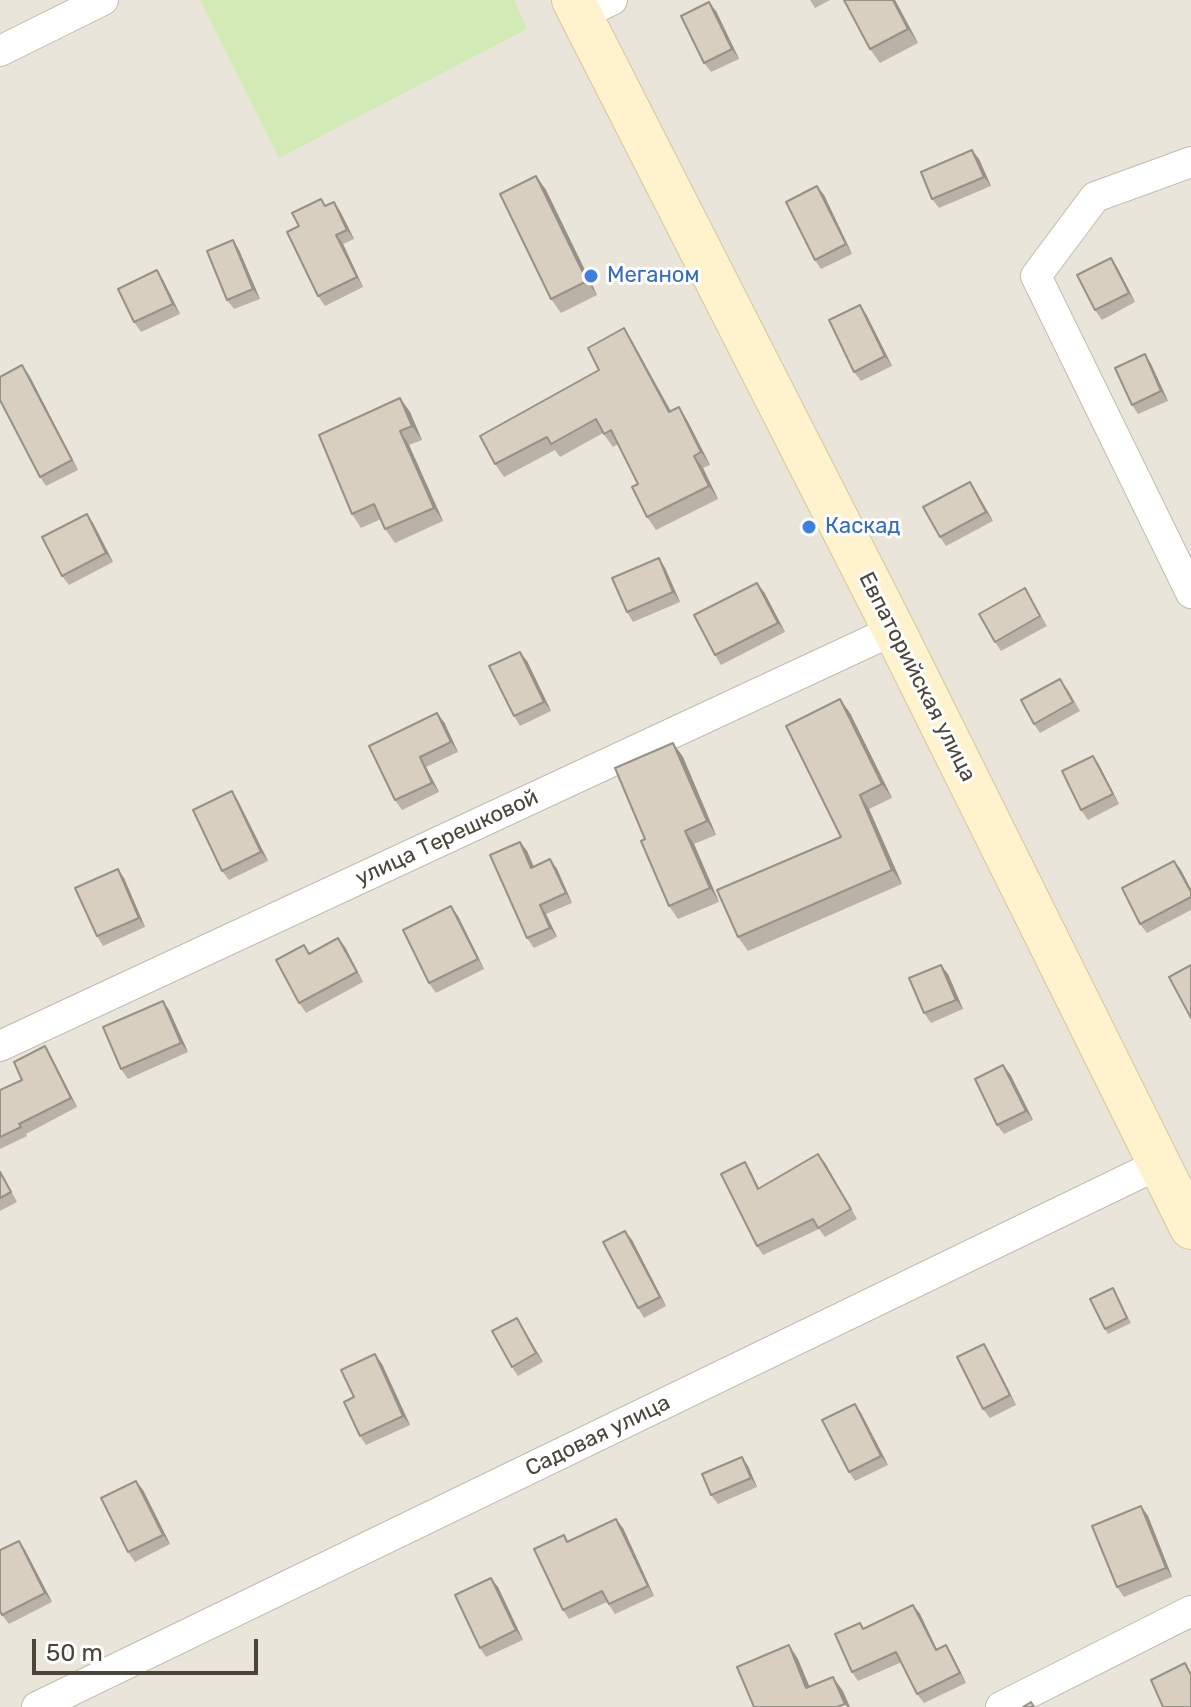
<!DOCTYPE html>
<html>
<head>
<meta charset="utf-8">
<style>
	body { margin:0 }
	#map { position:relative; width:1191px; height:1707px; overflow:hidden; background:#f6f3ec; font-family:Rubik,sans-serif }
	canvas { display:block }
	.scale { position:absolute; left:32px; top:1639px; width:226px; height:36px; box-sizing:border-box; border:4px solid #4b4439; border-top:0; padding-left:10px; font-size:24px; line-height:28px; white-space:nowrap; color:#4b4439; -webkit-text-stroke:6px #fff; paint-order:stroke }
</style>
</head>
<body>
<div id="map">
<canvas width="1191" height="1707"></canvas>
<div class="scale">50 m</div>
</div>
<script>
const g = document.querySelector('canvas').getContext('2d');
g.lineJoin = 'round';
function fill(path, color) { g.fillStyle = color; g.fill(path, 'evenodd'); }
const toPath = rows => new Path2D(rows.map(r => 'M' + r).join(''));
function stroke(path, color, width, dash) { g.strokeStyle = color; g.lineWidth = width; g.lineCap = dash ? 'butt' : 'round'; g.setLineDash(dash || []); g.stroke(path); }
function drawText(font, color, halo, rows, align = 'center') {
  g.font = font + ' Rubik,sans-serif'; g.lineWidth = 6; g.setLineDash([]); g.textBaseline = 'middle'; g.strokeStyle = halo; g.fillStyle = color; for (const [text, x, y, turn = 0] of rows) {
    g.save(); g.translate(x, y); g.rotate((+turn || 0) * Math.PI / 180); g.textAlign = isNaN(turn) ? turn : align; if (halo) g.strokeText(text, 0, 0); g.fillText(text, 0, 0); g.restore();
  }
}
const residential = toPath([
	[0,0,1191,0,1191,1707,0,1707]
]);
const green = toPath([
	[200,0,514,0,527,29,279,158]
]);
const minor = toPath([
	[580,15,612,0],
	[0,51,103,0],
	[1191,162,1095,197,1036,276,1191,593],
	[0,1046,894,630],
	[37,1707,1159,1164],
	[1001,1707,1191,1611]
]);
const secondary = toPath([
	[573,0,894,630,1191,1228]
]);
const wall = toPath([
	[810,0,830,0,815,8],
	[895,0,918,43,880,63,870,49],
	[716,11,739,59,711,72,704,63],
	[979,159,991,186,939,208,932,199],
	[536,176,546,190,597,295,561,313,551,299],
	[824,195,852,254,821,269,815,260],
	[321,199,326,206,334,202,340,211,354,239,343,244,363,287,325,306,318,296,299,226],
	[233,240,239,250,260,299,234,309,227,300],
	[1111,258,1117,267,1135,302,1102,320,1095,310],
	[163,280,180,314,141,332,134,322],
	[866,314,892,366,861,381,854,372],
	[632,341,671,411,687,420,710,465,703,468,718,499,656,530,647,517,638,484,618,444,613,447,603,433,560,457,555,450,504,477,495,464],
	[1145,354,1151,364,1168,401,1138,414,1132,405],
	[29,375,78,470,46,486,40,477],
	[400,398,410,412,422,440,409,445,443,521,395,543,385,529,381,519,361,528,352,514],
	[970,482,993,521,946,546,940,537],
	[87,514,93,523,113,562,69,585,62,576],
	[659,558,665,568,680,602,633,622,627,612],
	[764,592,785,632,721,665,715,655],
	[1031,598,1047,626,1001,651,995,642],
	[527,661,551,711,520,726,514,716],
	[1067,688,1080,711,1040,733,1034,724],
	[850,713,892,798,869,809,902,884,748,951,738,937,841,837],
	[444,722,458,752,426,767,439,792,402,810,395,800,369,746],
	[673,743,683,757,716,835,694,844,719,902,678,919,669,906,645,839],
	[1093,756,1099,765,1119,804,1088,820,1081,810],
	[232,791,238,801,268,861,229,880,222,871],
	[520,842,527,851,534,867,550,859,557,869,572,903,546,914,557,937,534,948,527,938],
	[1174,861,1191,889,1191,910,1147,933,1140,924],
	[124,878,145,927,103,946,97,936],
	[458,916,484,969,436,993,429,983],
	[338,938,345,947,363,982,306,1013,299,1003,304,945,310,953],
	[948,974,963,1009,931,1023,924,1013],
	[163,1001,169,1010,188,1052,128,1079,121,1069],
	[51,1056,77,1107,26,1134,27,1136,0,1149,0,1090,22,1080],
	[1010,1074,1033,1120,1004,1134,997,1125],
	[745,1162,751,1172,759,1189,825,1163,857,1219,825,1237,819,1229,763,1255,757,1246],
	[0,1170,17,1202,0,1211],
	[625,1231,632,1240,666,1306,644,1318,638,1308],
	[1113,1288,1131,1323,1108,1334,1105,1329],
	[523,1328,543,1362,518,1376,512,1367],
	[984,1344,990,1354,1016,1405,990,1418,983,1409],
	[382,1364,410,1425,366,1445,360,1436,354,1397],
	[861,1413,888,1465,855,1481,849,1472],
	[748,1466,757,1487,718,1504,711,1495],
	[143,1490,170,1544,135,1562,128,1552],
	[1141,1506,1148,1516,1172,1577,1124,1597,1117,1587],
	[623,1528,654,1596,615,1614,607,1602,569,1619,563,1610,564,1535,568,1541],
	[19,1541,25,1550,52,1602,9,1624,2,1615],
	[498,1587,523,1640,486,1657,480,1648],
	[913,1605,920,1614,937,1650,946,1645,952,1655,966,1683,924,1703,917,1694,902,1662,858,1681,852,1672,860,1623,864,1629]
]);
const shadedWall = toPath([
	[893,0,895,0,918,43,908,29],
	[709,2,716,11,739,59,732,49],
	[972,150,979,159,991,186,984,177],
	[536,176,546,190,597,295,587,281],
	[817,186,824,195,852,254,846,244],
	[334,202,340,211,354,239,347,230],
	[336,235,343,244,363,287,357,277],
	[233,240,239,250,260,299,253,289],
	[1111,258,1117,267,1135,302,1129,293],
	[157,270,163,280,180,314,173,304],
	[860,305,866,314,892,366,885,356],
	[624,328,632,341,678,425,669,412],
	[1145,354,1151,364,1168,401,1161,391],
	[22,365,29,375,78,470,72,460],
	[400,398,410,412,422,440,412,426],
	[679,407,687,420,710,465,701,452],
	[400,431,409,445,443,521,434,508],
	[694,456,703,468,718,499,709,486],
	[970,482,976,491,993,521,986,512],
	[87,514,93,523,113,562,106,553],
	[659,558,665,568,680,602,673,592],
	[757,583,764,592,785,632,778,623],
	[520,652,527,661,551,711,544,702],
	[840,699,850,713,892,798,882,784],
	[437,713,444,722,458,752,451,742],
	[673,743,683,757,716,835,707,821],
	[1093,756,1099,765,1119,804,1113,794],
	[420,757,426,767,439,792,432,783],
	[232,791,238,801,268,861,261,852],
	[860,795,869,809,902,884,892,870],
	[685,831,694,844,719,902,710,888],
	[520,842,527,851,538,877,531,868],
	[550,859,557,869,572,903,566,893],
	[1174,861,1181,870,1191,889,1191,892],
	[118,869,124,878,145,927,139,918],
	[540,905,546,914,557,937,550,928],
	[451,906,458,916,484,969,478,959],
	[338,938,345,947,363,982,357,972],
	[941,965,948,974,963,1009,956,1000],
	[163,1001,169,1010,188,1052,181,1043],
	[45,1046,51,1056,77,1107,71,1098],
	[1003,1065,1010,1074,1033,1120,1026,1111],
	[818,1154,825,1163,857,1219],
	[745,1162,751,1172,764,1199,758,1189],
	[625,1231,632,1240,666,1306,660,1297],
	[517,1318,523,1328,543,1362,536,1353],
	[984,1344,990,1354,1016,1405,1010,1395],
	[375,1354,382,1364,410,1425,403,1416],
	[855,1404,861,1413,888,1465,881,1456],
	[742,1457,748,1466,757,1487,751,1478],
	[136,1481,143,1490,170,1544,163,1535],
	[1141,1506,1148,1516,1172,1577,1166,1568],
	[616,1519,623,1528,654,1596,648,1586],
	[19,1541,25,1550,52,1602,45,1593],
	[491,1578,498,1587,523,1640,516,1630],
	[913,1605,920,1614,942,1660,936,1650],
	[789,1645,798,1659,816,1702,806,1688],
	[946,1645,952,1655,966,1683,960,1673],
	[833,1677,843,1691,850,1707,847,1707,845,1704]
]);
const building = toPath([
	[844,0,893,0,908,29,870,49,844,0],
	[709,2,732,49,704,63,681,16,709,2],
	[972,150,984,177,932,199,921,172,972,150],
	[536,176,587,281,551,299,500,194,536,176],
	[817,186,846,244,815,260,786,202,817,186],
	[321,199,325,206,334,202,347,230,336,235,357,277,318,296,287,232,299,226,292,213,321,199],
	[233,240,253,289,227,300,207,251,233,240],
	[1111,258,1129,293,1095,310,1077,275,1111,258],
	[157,270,173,304,134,322,118,289,157,270],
	[860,305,885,356,854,372,829,320,860,305],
	[624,328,669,412,679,407,701,452,694,456,709,486,647,517,632,487,638,484,611,430,604,434,596,419,551,444,547,437,495,464,480,436,599,370,588,348,624,328],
	[1145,354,1161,391,1132,405,1115,368,1145,354],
	[22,365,72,460,40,477,0,400,0,377,22,365],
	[400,398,412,426,400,431,434,508,385,529,374,504,352,514,319,435,400,398],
	[970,482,986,512,940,537,923,507,970,482],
	[87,514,106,553,62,576,42,537,87,514],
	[659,558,673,592,627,612,612,578,659,558],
	[757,583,778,623,715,655,694,615,757,583],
	[1025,588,1040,616,995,642,979,614,1025,588],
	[520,652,544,702,514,716,489,666,520,652],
	[1060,679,1073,702,1034,724,1021,700,1060,679],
	[840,699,882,784,860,795,892,870,738,937,717,890,841,837,786,726,840,699],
	[437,713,451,742,420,757,432,783,395,800,369,746,437,713],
	[673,743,707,821,685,831,710,888,669,906,641,841,645,839,615,768,673,743],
	[1093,756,1113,794,1081,810,1062,771,1093,756],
	[232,791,261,852,222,871,193,810,232,791],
	[520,842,531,868,550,859,566,893,540,905,550,928,527,938,490,855,520,842],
	[1174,861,1191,892,1191,897,1140,924,1122,888,1174,861],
	[118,869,139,918,97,936,75,888,118,869],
	[451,906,478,959,429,983,403,930,451,906],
	[338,938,357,972,299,1003,276,960,304,945,309,954,338,938],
	[941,965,956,1000,924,1013,909,978,941,965],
	[1191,965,1191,1018,1169,977,1191,965],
	[163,1001,181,1043,121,1069,103,1027,163,1001],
	[45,1046,71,1098,19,1124,21,1127,0,1137,0,1090,22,1080,14,1062,45,1046],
	[1003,1065,1026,1111,997,1125,975,1079,1003,1065],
	[818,1154,851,1209,818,1228,813,1219,757,1246,721,1174,745,1162,758,1189,818,1154],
	[0,1172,11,1192,0,1198,0,1172],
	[625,1231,660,1297,638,1308,603,1242,625,1231],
	[1113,1288,1127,1318,1105,1329,1090,1299,1113,1288],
	[517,1318,536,1353,512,1367,492,1331,517,1318],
	[984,1344,1010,1395,983,1409,957,1357,984,1344],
	[375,1354,403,1416,360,1436,344,1402,354,1397,341,1370,375,1354],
	[855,1404,881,1456,849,1472,822,1420,855,1404],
	[742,1457,751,1478,711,1495,702,1474,742,1457],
	[136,1481,163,1535,128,1552,101,1498,136,1481],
	[1141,1506,1166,1568,1117,1587,1092,1526,1141,1506],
	[616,1519,648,1586,609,1604,602,1591,563,1610,534,1549,564,1535,567,1542,616,1519],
	[19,1541,45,1593,2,1615,0,1611,0,1550,19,1541],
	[491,1578,516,1630,480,1648,455,1595,491,1578],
	[913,1605,936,1650,946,1645,960,1673,917,1694,896,1652,852,1672,835,1634,860,1623,863,1629,913,1605],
	[789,1645,806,1688,833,1677,845,1704,837,1707,754,1707,737,1667,789,1645],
	[1185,1663,1191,1675,1191,1707,1163,1707,1151,1680,1185,1663],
	[1031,1702,1034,1707,1023,1707,1031,1702]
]);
const markers = [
	[591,276,8,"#3f7fe0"],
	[809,527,8,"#3f7fe0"]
];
const shopNames = [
	["Меганом",607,276],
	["Каскад",825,527]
];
const streetNames = [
	["Евпаторийская улица",917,677,63],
	["улица Терешковой",447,838,-25],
	["Садовая улица",598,1436,-26]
];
fill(residential, '#eae5da');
fill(green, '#d2eab5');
stroke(minor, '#c2bbae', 32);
stroke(secondary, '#d6c79b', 44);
stroke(minor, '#fff', 30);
stroke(secondary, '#fff3cd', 42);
fill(wall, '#bab2a6');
fill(shadedWall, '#979187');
fill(building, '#d8cfc1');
stroke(building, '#979187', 2);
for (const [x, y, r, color] of markers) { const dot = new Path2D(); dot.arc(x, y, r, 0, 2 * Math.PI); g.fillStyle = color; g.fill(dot); stroke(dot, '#fff', 3); }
drawText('22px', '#366cbe', '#fff', shopNames, 'left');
drawText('22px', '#4b4439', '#fff', streetNames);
</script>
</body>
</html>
